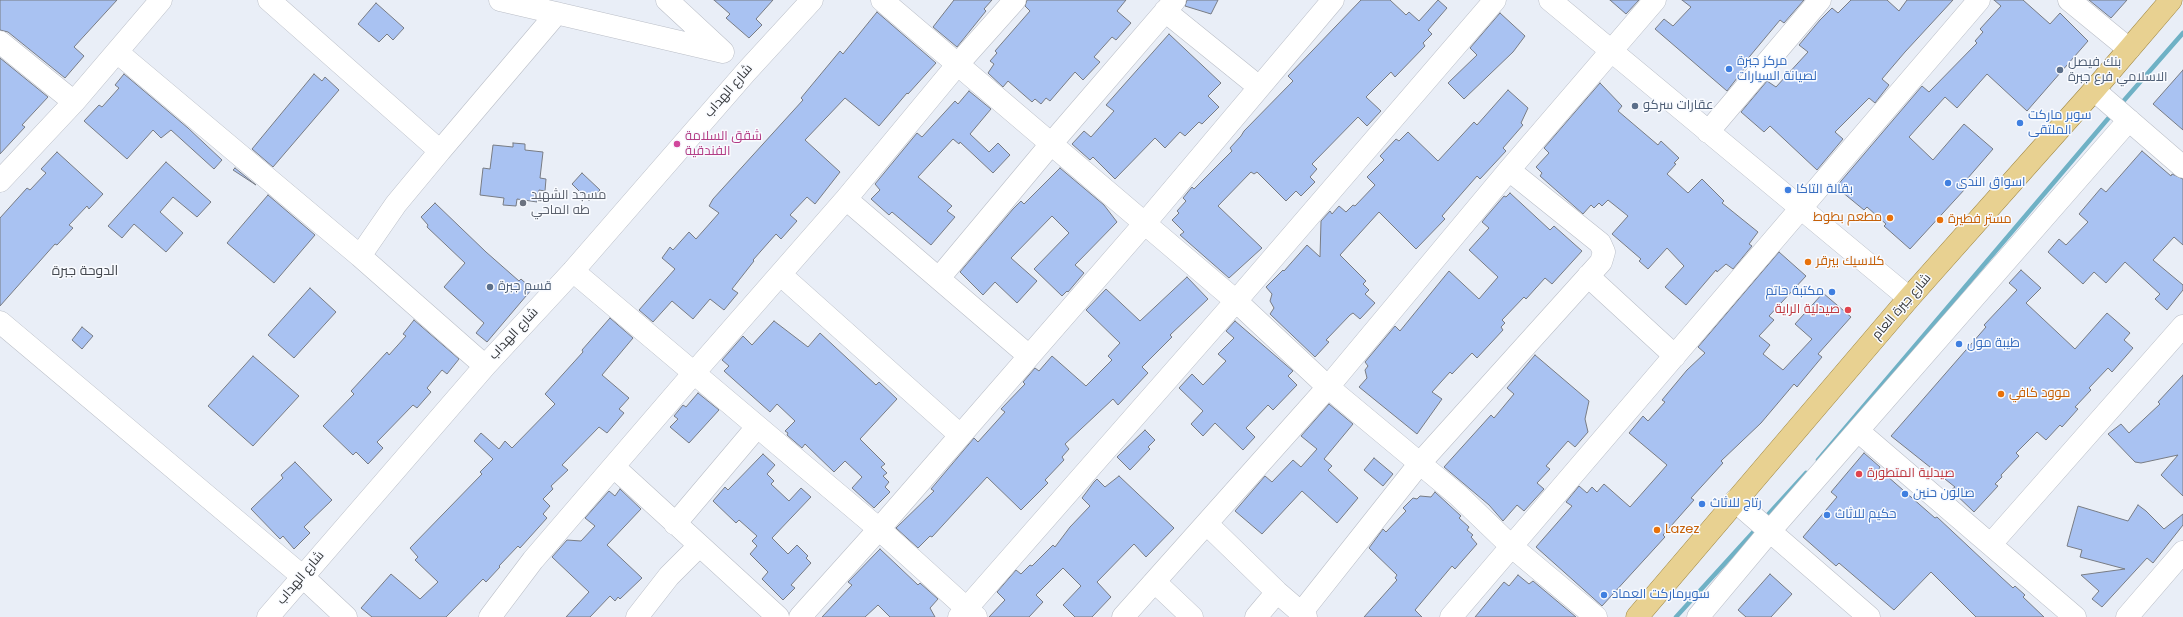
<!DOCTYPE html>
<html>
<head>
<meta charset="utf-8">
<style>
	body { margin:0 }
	canvas { display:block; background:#e9eef7 }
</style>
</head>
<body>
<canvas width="2183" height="617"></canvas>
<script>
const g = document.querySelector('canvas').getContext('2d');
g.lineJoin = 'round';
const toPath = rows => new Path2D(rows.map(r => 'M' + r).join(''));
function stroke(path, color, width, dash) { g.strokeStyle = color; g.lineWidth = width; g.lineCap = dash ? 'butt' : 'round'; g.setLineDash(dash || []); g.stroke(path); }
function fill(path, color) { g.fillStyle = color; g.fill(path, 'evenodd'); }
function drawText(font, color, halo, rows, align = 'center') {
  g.font = font + ' Poppins,Cairo,sans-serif'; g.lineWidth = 3; g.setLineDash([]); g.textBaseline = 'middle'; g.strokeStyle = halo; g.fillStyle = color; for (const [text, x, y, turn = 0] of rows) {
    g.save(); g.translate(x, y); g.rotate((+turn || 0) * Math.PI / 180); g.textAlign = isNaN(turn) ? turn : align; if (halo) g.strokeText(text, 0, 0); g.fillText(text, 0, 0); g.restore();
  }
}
const stream = toPath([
	[2120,105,2183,33],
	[1818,460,2112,114],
	[1764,519,1806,473],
	[1676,617,1757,528]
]);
const building = toPath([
	[0,0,117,0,74,47,84,56,65,78,8,32,0,30,0,0],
	[714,0,773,0,756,19,762,25,749,38,726,18,730,14,714,0],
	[954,0,992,0,984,9,986,11,957,47,933,27,954,0],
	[1027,0,1126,0,1117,11,1131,23,1116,40,1112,37,1094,57,1100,62,1083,80,1075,72,1050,101,1046,98,1041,104,1035,99,1032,102,1008,81,1003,87,988,73,994,64,990,61,997,53,995,51,1030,11,1025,6,1027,0],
	[1187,0,1218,0,1211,14,1185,6,1187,0],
	[1361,0,1390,0,1406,15,1409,12,1419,21,1438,0,1447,8,1428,30,1432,34,1423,43,1425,46,1395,77,1391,72,1366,97,1381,111,1367,126,1358,117,1312,164,1317,169,1310,177,1315,182,1301,196,1296,191,1286,201,1257,172,1254,174,1251,172,1218,206,1262,248,1229,278,1180,235,1184,232,1172,220,1179,213,1177,211,1186,201,1183,198,1192,187,1194,189,1232,151,1230,148,1241,136,1244,131,1293,81,1288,76,1361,0],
	[1610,0,1639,0,1626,14,1610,0],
	[1682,0,1804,0,1784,23,1780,20,1745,62,1748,64,1727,91,1655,29,1664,19,1673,26,1691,7,1682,0],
	[1851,0,1887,0,1899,11,1907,0,1953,0,1905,52,1882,79,1889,85,1875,103,1869,98,1835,132,1843,139,1817,170,1770,126,1764,132,1741,112,1767,81,1776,87,1808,52,1799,45,1820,20,1832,8,1838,13,1851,0],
	[1994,0,2023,0,2050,24,2060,13,2088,41,2027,111,1987,74,1957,108,1945,97,1909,137,1933,160,1964,124,1993,149,1961,186,1965,189,1910,249,1884,226,1886,224,1867,207,1864,210,1836,187,1922,86,1929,92,1977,43,1975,41,1983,32,1980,29,2001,6,1994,0],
	[2089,0,2127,0,2111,18,2089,0],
	[376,3,404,28,393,40,387,34,379,42,358,24,376,3],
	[877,12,936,63,908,94,907,93,879,126,845,98,805,140,840,172,815,204,807,197,790,215,797,221,781,239,776,234,753,260,754,261,732,289,738,293,724,310,710,299,693,319,672,301,653,322,639,310,675,269,662,258,670,247,673,250,689,232,696,239,719,213,709,206,713,199,803,100,801,98,840,51,843,54,877,12],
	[1500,13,1525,36,1513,52,1464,99,1448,83,1477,55,1470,48,1500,13],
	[1169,34,1221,83,1208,96,1219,107,1202,124,1199,122,1185,136,1180,132,1165,148,1155,138,1115,179,1093,157,1090,160,1072,144,1084,131,1091,137,1114,111,1106,105,1169,34],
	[0,58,48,97,22,125,25,127,0,154,0,58],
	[2183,70,2183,130,2153,104,2183,70],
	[124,74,188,128,222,160,214,169,171,130,161,138,153,130,127,159,84,121,99,105,102,107,119,88,115,85,124,74],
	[314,74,322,81,325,77,339,90,273,167,252,149,314,74],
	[1600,83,1622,106,1618,111,1658,145,1661,141,1679,158,1674,163,1676,164,1667,174,1688,193,1702,179,1724,201,1722,203,1758,232,1749,244,1752,246,1733,269,1726,264,1717,272,1716,270,1686,305,1665,287,1684,266,1667,248,1648,269,1639,261,1641,259,1612,234,1628,216,1608,200,1602,206,1599,203,1594,208,1591,205,1583,214,1540,176,1542,173,1536,167,1549,153,1544,148,1600,83],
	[1508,90,1528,108,1521,123,1523,125,1503,148,1506,151,1480,179,1477,176,1442,216,1445,219,1416,249,1379,212,1340,255,1366,281,1363,284,1369,290,1365,294,1375,303,1360,319,1353,313,1350,315,1326,340,1329,342,1315,357,1270,314,1274,308,1270,301,1272,294,1266,287,1283,270,1284,271,1307,245,1320,257,1321,221,1330,211,1332,214,1339,206,1346,212,1353,205,1355,206,1375,185,1367,177,1384,160,1380,156,1396,139,1399,141,1408,132,1438,161,1474,122,1477,125,1508,90],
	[969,91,991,109,970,134,989,152,998,143,1010,155,993,173,960,142,959,144,953,139,918,177,952,206,947,211,955,217,931,245,892,212,889,215,871,199,880,190,875,184,917,133,922,137,955,101,958,104,969,91],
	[513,143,525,144,525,150,543,152,540,178,546,179,545,191,539,190,537,202,517,199,516,206,503,205,504,198,480,195,483,168,490,169,493,145,513,147,513,143],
	[2142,151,2171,176,2172,174,2183,179,2183,245,2174,237,2153,260,2183,285,2183,290,2167,310,2155,299,2160,294,2125,262,2106,283,2094,272,2083,284,2048,252,2059,239,2066,245,2088,222,2079,214,2101,188,2106,192,2142,151],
	[57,152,103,194,89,209,87,206,69,225,73,228,57,245,55,244,0,306,0,218,27,188,30,190,46,173,41,169,57,152],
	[166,162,211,202,197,217,173,197,160,212,183,233,166,252,134,224,122,238,108,226,166,162],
	[235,168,256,185,233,170,235,168],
	[1060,168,1104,205,1117,222,1075,265,1084,273,1068,292,1067,291,1062,296,1034,269,1069,233,1052,216,1011,258,1037,281,1017,303,995,282,983,295,960,272,1013,209,1021,201,1024,204,1060,168],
	[582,173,600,190,589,201,572,184,582,173],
	[1510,193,1550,230,1554,226,1582,251,1552,284,1545,278,1526,299,1524,297,1502,320,1505,323,1501,327,1503,330,1477,358,1472,353,1452,374,1450,372,1432,392,1442,399,1417,434,1359,387,1367,378,1365,370,1368,366,1365,362,1395,326,1400,331,1449,271,1479,299,1498,277,1469,250,1489,228,1482,222,1486,217,1504,196,1506,197,1510,193],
	[268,195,315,235,274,283,227,243,268,195],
	[435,203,486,252,519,281,521,279,532,289,487,342,476,333,484,323,444,287,465,263,427,227,428,225,421,217,435,203],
	[1779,252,1806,276,1769,316,1774,320,1759,336,1770,345,1763,354,1783,370,1812,339,1795,324,1823,293,1851,317,1818,354,1822,357,1797,387,1794,384,1761,423,1721,461,1723,463,1691,498,1694,500,1663,535,1665,537,1602,606,1536,547,1572,506,1566,502,1579,486,1587,493,1592,487,1597,492,1604,484,1630,507,1667,465,1629,433,1643,416,1648,421,1665,402,1662,400,1687,370,1705,353,1698,347,1779,252],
	[2021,270,2041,288,2026,303,2075,349,2107,313,2130,333,2124,340,2133,348,2112,372,2108,368,2089,388,2091,390,2075,407,2078,409,2062,427,2060,425,2046,440,2037,432,2016,453,2019,456,2001,475,2002,477,1995,484,1998,486,1974,512,1951,490,1955,487,1891,436,1986,327,1984,325,2017,290,2009,283,2021,270],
	[1187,277,1208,299,1170,335,1172,337,1142,367,1148,373,1118,405,1113,399,1065,444,1069,449,1062,457,1064,460,1045,480,1048,483,1021,510,987,477,932,537,930,536,918,548,896,528,934,491,931,489,974,438,978,442,1005,412,1001,409,1025,384,1023,382,1035,368,1039,371,1052,356,1086,386,1112,360,1108,356,1120,343,1086,310,1106,289,1140,321,1187,277],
	[310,288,336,312,294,358,268,335,310,288],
	[610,318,633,338,602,375,629,398,619,409,624,413,607,433,599,427,562,465,568,470,551,486,553,489,543,499,550,506,543,514,547,518,520,548,518,546,499,566,500,567,486,582,483,579,446,617,372,617,361,608,391,574,420,599,438,582,415,560,418,557,410,548,482,474,480,472,493,459,474,441,481,433,499,449,505,441,512,448,555,404,545,394,583,352,582,350,610,318],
	[414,320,459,359,447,374,442,370,427,388,431,392,417,408,413,405,377,442,383,448,368,464,356,452,353,455,323,426,354,394,351,391,387,352,389,355,406,336,403,334,414,320],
	[774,321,808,347,820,333,876,385,879,382,897,399,860,439,885,464,881,467,887,473,883,476,889,482,885,487,890,492,874,508,852,488,862,477,845,461,834,472,805,444,802,448,787,435,788,433,785,431,795,421,777,404,770,412,724,371,729,366,722,360,743,336,752,345,774,321],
	[1235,321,1293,371,1288,376,1297,385,1273,410,1268,405,1246,428,1255,437,1243,450,1215,423,1203,436,1191,424,1203,411,1179,388,1192,374,1203,385,1226,361,1218,354,1234,338,1226,331,1235,321],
	[82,327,93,336,82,349,72,340,82,327],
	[1535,355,1589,401,1585,419,1588,432,1575,447,1568,441,1546,466,1550,469,1537,483,1544,489,1524,511,1517,505,1503,521,1489,505,1444,467,1491,415,1494,418,1514,394,1507,388,1535,355],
	[253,356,299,396,253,446,208,406,253,356],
	[2183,375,2183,496,2161,475,2178,455,2141,463,2135,462,2108,434,2121,424,2129,433,2160,404,2158,402,2183,375],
	[698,393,719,410,689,443,670,427,678,419,674,416,683,405,686,407,698,393],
	[1329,404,1353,424,1324,459,1332,466,1328,470,1358,498,1337,523,1302,491,1262,534,1235,511,1265,476,1272,482,1293,460,1301,467,1317,449,1301,436,1329,404],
	[1145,430,1155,440,1148,447,1150,449,1130,470,1117,457,1145,430],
	[1864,453,1880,467,1879,469,1935,518,1937,517,2001,577,2013,588,2015,586,2025,595,2023,597,2044,617,1976,617,1931,572,1894,610,1839,563,1836,566,1803,537,1837,497,1831,492,1864,453],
	[763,454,775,465,767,474,774,481,771,484,789,501,801,488,811,497,772,538,788,554,797,545,808,556,806,558,811,563,791,585,795,588,783,600,762,579,768,572,750,554,757,546,752,541,757,536,739,520,736,523,713,501,725,487,728,490,763,454],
	[1374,458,1393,474,1383,486,1364,470,1374,458],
	[295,462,332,500,304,527,310,533,294,549,283,536,280,539,251,509,283,478,281,475,295,462],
	[1119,476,1174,528,1146,557,1134,544,1097,582,1111,597,1092,617,1075,617,1063,605,1081,586,1063,568,1036,595,1043,602,1029,617,989,617,1005,600,997,592,1016,570,1021,574,1030,565,1032,566,1053,545,1055,547,1070,527,1090,506,1082,498,1094,482,1097,479,1105,487,1119,476],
	[620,489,641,509,607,545,642,578,620,599,618,597,615,601,610,596,590,617,566,617,589,592,552,557,567,540,581,541,595,526,585,518,609,491,615,496,620,489],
	[1435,492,1461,516,1459,518,1469,527,1467,530,1473,535,1471,537,1477,544,1455,569,1452,566,1415,610,1422,617,1364,617,1397,580,1395,578,1397,575,1369,548,1383,529,1386,532,1406,511,1403,508,1413,498,1417,499,1420,496,1431,497,1435,492],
	[2138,505,2146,511,2164,529,2183,514,2183,525,2153,563,2147,558,2102,607,2092,599,2099,591,2081,575,2125,569,2080,557,2082,550,2067,546,2078,506,2128,521,2138,505],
	[880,549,918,585,920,583,938,599,930,608,935,617,890,617,878,605,865,617,822,617,852,585,848,582,880,549],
	[1770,574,1792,594,1771,617,1746,617,1738,610,1770,574],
	[1518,575,1529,584,1533,581,1576,617,1475,617,1504,582,1509,586,1518,575]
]);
const minor = toPath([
	[269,0,440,151,396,204,360,256],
	[500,0,723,52],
	[667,0,722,51],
	[882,0,1236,301,1328,387,1459,496,1511,546,1596,617],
	[1550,0,1909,298],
	[2069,0,2129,49],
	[1165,11,1259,87],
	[0,42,74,102],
	[117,52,360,256,485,366],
	[2094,90,2183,167],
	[1708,132,1820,0],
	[440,151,557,13],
	[0,181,74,102,161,0],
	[846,199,1029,356],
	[573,271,879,529,976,617],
	[781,275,960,435],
	[1588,276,1675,356],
	[939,278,1051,144,1175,0],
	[0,322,302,576,346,617],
	[1858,431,2075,617],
	[614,467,778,617],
	[1735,501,1869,617],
	[675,524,757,427],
	[1207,524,1277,592,1306,617],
	[1991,544,2183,326],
	[1155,582,1192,617],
	[1301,613,1420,463,1601,262,1604,252,1600,243,1509,170],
	[268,617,485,366,573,271,746,72,812,0],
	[490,617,533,560,693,374,846,199,957,65,1015,0],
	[637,617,669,576,699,546],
	[800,617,879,529,1145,223,1333,0],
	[959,617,1236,301,1495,0],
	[1123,617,1328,387,1509,170,1655,0],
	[1256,617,1277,592],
	[1451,617,1979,0],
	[1698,617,1770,531,2129,120],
	[2127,617,2183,552]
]);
const major = toPath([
	[1637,617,1909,298,2094,90,2171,0]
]);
const markers = [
	[1729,69,4,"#3f7fe0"],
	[2060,70,4,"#5c6f8a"],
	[1635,106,4,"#5c6f8a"],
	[2020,123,4,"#3f7fe0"],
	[677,144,4,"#d1479c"],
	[1948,183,4,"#3f7fe0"],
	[1788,190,4,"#3f7fe0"],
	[523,203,4,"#6b7280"],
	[1890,218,4,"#e8710a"],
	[1940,220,4,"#e8710a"],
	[1808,262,4,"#e8710a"],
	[490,287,4,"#5c6f8a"],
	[1832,292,4,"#3f7fe0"],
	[1848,310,4,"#e0444e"],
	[1959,344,4,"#3f7fe0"],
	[2001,394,4,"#e8710a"],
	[1859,474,4,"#e0444e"],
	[1905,494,4,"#3f7fe0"],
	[1702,504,4,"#3f7fe0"],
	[1827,515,4,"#3f7fe0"],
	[1657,530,4,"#e8710a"],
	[1604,595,4,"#3f7fe0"]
];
const shopNames = [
	["مركز جبرة",1737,62],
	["لصيانة السيارات",1737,77],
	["سوبر ماركت",2028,116],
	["الملتقى",2028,131],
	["اسواق الندى",1956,183],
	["بقالة التاكا",1796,190],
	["مكتبة حاتم",1824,292,"right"],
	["طيبة مول",1967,344],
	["صالون حنين",1913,494],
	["رتاج للاثاث",1710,504],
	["حكيم للاثاث",1835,515],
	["سوبرماركت العماد",1612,595]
];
const serviceNames = [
	["بنك فيصل",2068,63],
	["الاسلامي فرع جبرة",2068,78],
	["عقارات سركو",1643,106],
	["قسم جبرة",498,287]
];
const streetNames = [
	["شارع الهداب",729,91,-49],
	["شارع جبرة العام",1902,307,-49],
	["شارع الهداب",514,334,-47],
	["شارع الهداب",301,578,-50]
];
const hotelNames = [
	["شقق السلامة",685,137],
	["الفندقية",685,152]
];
const worshipNames = [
	["مسجد الشهيد",531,196],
	["طه الماحي",531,211]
];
const foodNames = [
	["مطعم بطوط",1882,218,"right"],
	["مستر فطيرة",1948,220],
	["كلاسيك بيرقر",1816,262],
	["موود كافي",2009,394],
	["Lazez",1665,530]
];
const healthNames = [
	["صيدلية الراية",1840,310],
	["صيدلية المتطورة",1867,474,"left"]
];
const neighbourhoodNames = [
	["الدوحة جبرة",85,271]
];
stroke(stream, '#6fb1c5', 4.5);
fill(building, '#a9c2f2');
stroke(building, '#787c84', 1);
stroke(minor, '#babec7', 23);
stroke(major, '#9f8743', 23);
stroke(minor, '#fff', 22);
stroke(major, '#e8d191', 22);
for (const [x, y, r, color] of markers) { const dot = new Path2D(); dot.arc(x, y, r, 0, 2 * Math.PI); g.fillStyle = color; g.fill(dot); stroke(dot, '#f9fbff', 1.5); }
drawText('13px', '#366cbe', '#f9fbff', shopNames, 'left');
drawText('13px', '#4e5e75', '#f9fbff', serviceNames, 'left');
drawText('13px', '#343639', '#f9fbff', streetNames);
drawText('13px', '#b23c85', '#f9fbff', hotelNames, 'left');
drawText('13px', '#5b616d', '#f9fbff', worshipNames, 'left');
drawText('13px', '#c56008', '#f9fbff', foodNames, 'left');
drawText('13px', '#be3a42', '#f9fbff', healthNames, 'right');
drawText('14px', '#454950', '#f9fbff', neighbourhoodNames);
</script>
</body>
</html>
